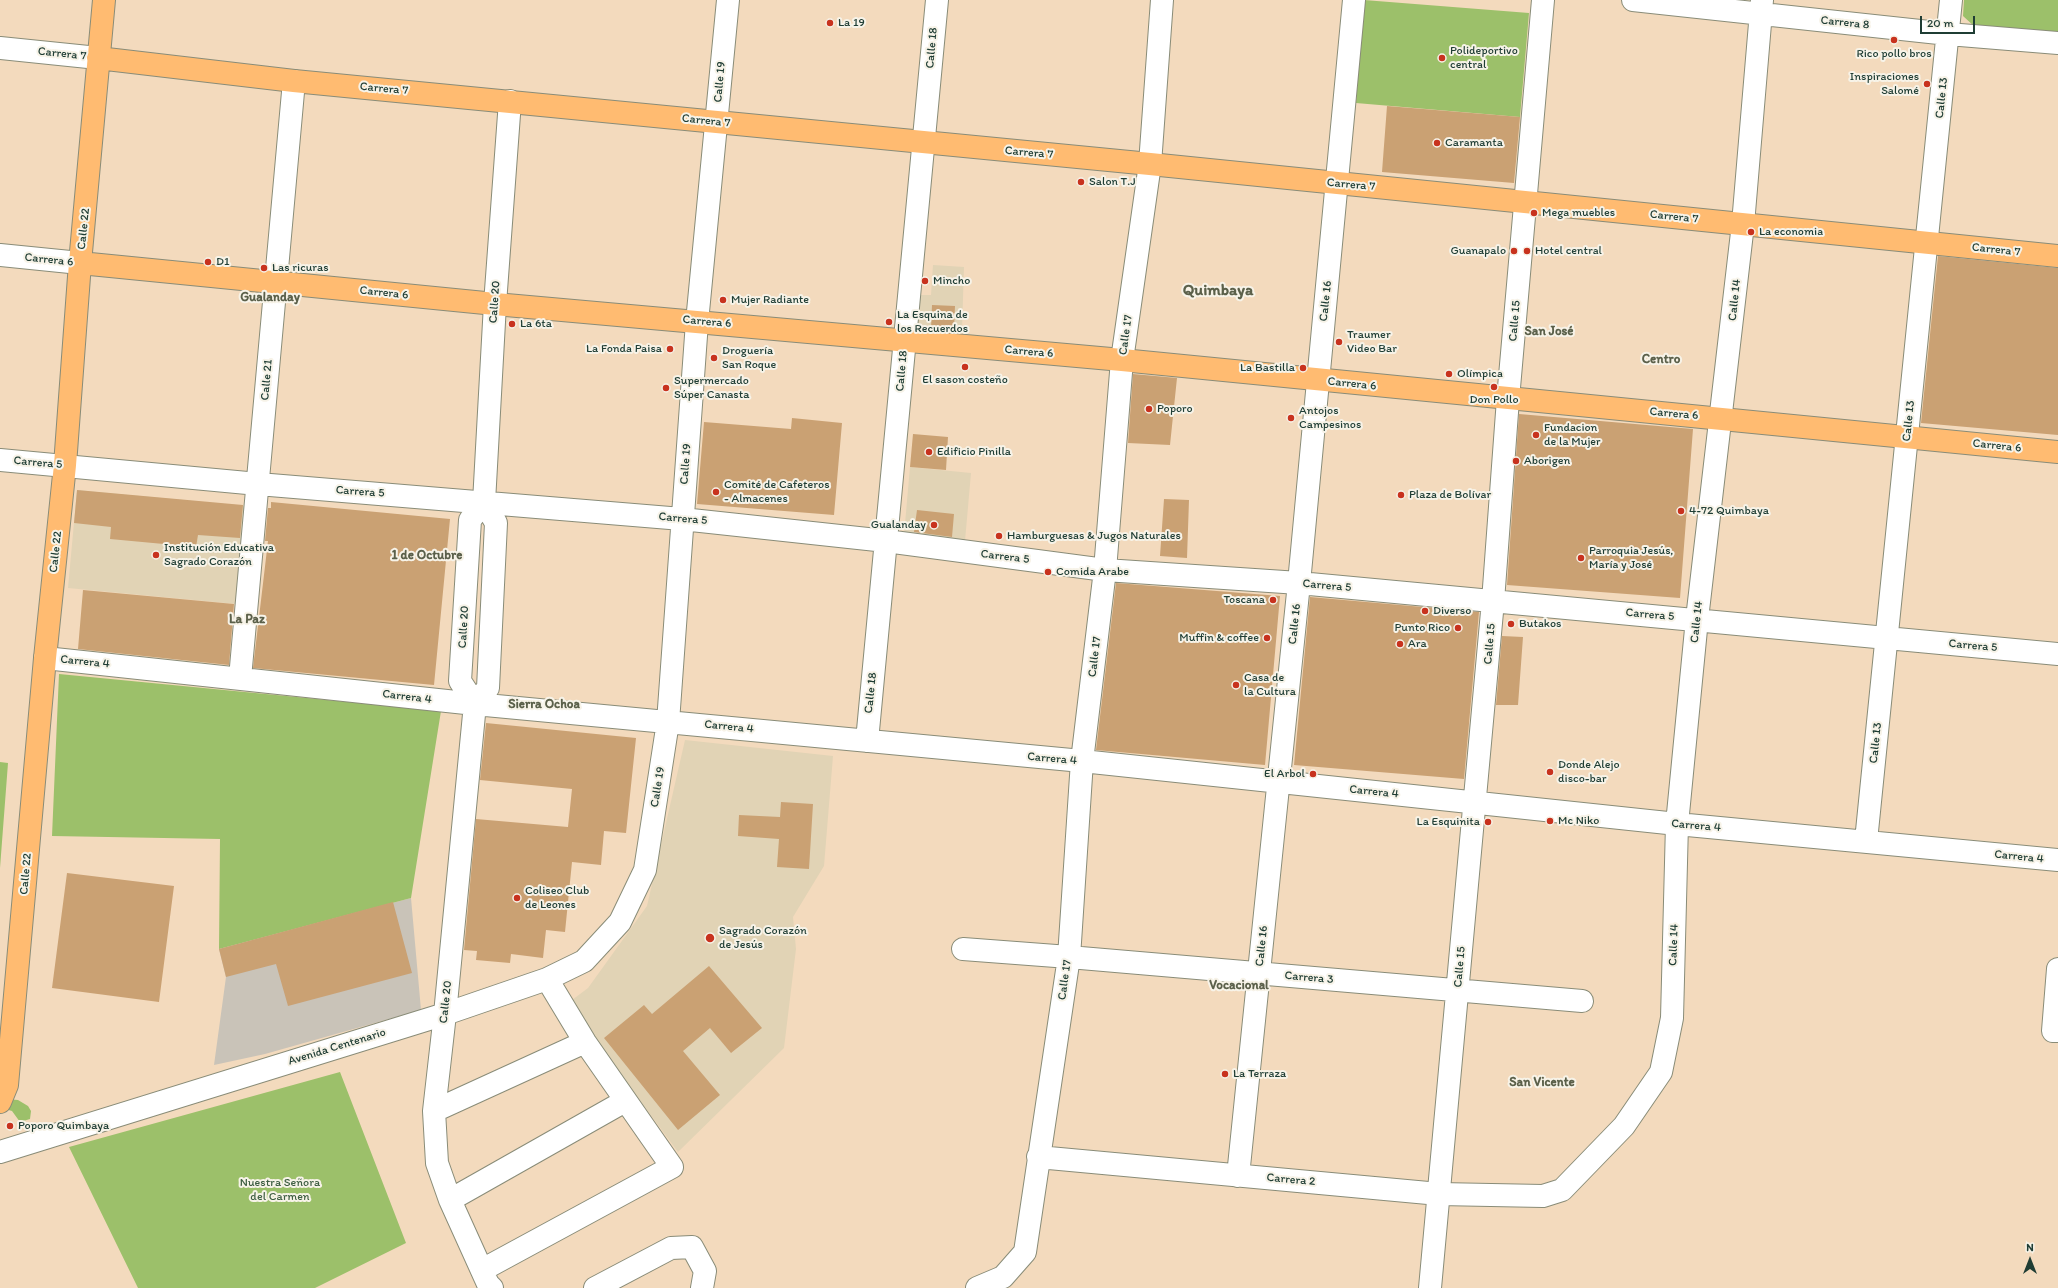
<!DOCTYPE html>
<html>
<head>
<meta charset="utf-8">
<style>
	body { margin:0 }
	#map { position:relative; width:2058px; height:1288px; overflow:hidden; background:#f3dabd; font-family:Itim,sans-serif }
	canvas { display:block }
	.north { position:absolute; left:2010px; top:1240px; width:40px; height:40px; -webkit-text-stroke:3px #f7f3e8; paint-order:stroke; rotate:0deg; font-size:11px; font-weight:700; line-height:16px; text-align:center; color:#1f3d34 }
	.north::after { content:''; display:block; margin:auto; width:14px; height:18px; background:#1f3d34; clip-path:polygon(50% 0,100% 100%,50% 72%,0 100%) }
	.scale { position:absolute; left:1920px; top:16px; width:55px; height:18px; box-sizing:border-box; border:2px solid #1f3d34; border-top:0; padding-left:5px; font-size:12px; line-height:14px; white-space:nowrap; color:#1f3d34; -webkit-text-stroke:3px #f7f3e8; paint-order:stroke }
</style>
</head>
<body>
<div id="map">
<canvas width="2058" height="1288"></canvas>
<div class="north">N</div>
<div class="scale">20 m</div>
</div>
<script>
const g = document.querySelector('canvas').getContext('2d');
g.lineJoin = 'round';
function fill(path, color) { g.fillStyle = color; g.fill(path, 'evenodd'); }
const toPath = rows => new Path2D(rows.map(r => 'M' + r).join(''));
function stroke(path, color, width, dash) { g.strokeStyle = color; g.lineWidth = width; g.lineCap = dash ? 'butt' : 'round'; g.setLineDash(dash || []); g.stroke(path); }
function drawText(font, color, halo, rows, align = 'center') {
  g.font = font + ' Itim,sans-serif'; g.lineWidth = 4; g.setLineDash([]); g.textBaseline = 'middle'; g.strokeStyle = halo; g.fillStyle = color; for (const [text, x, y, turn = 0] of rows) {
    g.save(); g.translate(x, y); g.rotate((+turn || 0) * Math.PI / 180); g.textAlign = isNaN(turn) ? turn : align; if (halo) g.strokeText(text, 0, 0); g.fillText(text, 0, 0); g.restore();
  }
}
const built = toPath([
	[933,265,964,267,962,330,916,329,918,295,931,295],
	[910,467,971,473,965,541,904,535],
	[77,490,246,506,236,604,68,588],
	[685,740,833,756,824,866,793,917,796,949,784,1048,678,1152,568,1003,588,988,647,906]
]);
const industrial = toPath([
	[411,898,421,1010,265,1054,214,1065,226,977,219,949]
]);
const green = toPath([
	[1364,0,1529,13,1520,117,1356,103],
	[1964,0,2058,0,2058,34,1975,27,1963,16],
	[59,674,441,711,411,898,219,949,220,839,52,836],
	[0,762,8,763,0,868],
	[340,1072,406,1243,315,1288,138,1288,69,1147],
	[7,1099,18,1100,28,1106,31,1111,30,1119,20,1122,12,1111,5,1109]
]);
const building = toPath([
	[1387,106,1520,117,1514,183,1382,172],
	[1938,256,2058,268,2058,435,1921,423],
	[932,305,955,306,954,329,931,329],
	[1133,374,1177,378,1170,445,1128,443],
	[1519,414,1693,429,1680,598,1507,585],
	[792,418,842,423,834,515,697,504,704,422,791,429],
	[913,434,948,437,946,470,910,467],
	[77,490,243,505,240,538,198,535,196,547,110,539,111,527,74,523],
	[1164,499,1189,500,1187,558,1160,556],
	[271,502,450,519,434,685,253,668,268,541,265,541,268,508,271,508],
	[917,510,954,514,952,537,914,532],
	[1116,583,1280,596,1265,765,1096,750],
	[83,590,234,604,229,665,78,649],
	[1310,597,1479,612,1464,779,1294,765],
	[1502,636,1523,637,1518,705,1496,705],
	[486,723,636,738,626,833,604,831,601,865,572,862,565,932,546,930,543,958,511,954,510,963,476,960,477,951,464,950,476,819,568,827,572,789,480,780],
	[781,802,813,804,809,869,777,867,779,839,738,836,739,815,780,817],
	[67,873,174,886,159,1002,52,988],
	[393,902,412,973,288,1006,276,964,226,977,219,949],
	[709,966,762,1028,731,1053,710,1028,683,1051,720,1095,678,1130,604,1038,644,1005,652,1014]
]);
const minor = toPath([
	[1633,0,1948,34,2058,43],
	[0,48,98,58],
	[0,255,80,263],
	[0,460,258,484,682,519,886,541,1105,570,1299,583,2058,654],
	[45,658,475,704,1082,761,1677,824,2058,860],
	[240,678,294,81],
	[475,704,460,681,470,520,484,502],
	[867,741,937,0],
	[1866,841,1951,0],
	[963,949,1069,957,1582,1001],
	[2058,969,2053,1031,2058,1031],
	[434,1111,585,1042],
	[0,1152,445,1014,547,979,584,961,620,922,645,870,668,722,697,322,728,0],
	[1038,1157,1439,1194,1543,1196,1562,1190,1624,1126,1661,1072,1672,1018,1677,824,1697,619,1743,224,1762,0],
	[1238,1176,1299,583,1354,0],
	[450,1200,625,1101],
	[482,1270,672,1167,585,1042,547,979],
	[492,1288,488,1284,450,1200,437,1163,434,1111,445,1014,475,704,488,688,496,523,484,502,495,304,510,101],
	[595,1288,671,1248,692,1247,705,1271,702,1288],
	[977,1288,1003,1277,1025,1252,1069,957,1082,761,1105,570,1122,360,1150,164,1162,0],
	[1430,1288,1493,601,1508,399,1543,0]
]);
const major = toPath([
	[98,58,294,81,1150,164,2058,256],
	[80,263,495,304,1122,360,2058,452],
	[0,1102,7,1085,45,658,65,465,80,263,104,0]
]);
const markers = [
	[830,23,4,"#c8321e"],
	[1894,40,4,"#c8321e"],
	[1442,58,4,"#c8321e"],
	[1927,84,4,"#c8321e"],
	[1437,143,4,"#c8321e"],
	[1081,182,4,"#c8321e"],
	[1534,213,4,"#c8321e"],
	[1751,232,4,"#c8321e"],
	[1514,251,4,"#c8321e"],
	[1527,251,4,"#c8321e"],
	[208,262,4,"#c8321e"],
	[264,268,4,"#c8321e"],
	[925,281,4,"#c8321e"],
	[723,300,4,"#c8321e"],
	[889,322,4,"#c8321e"],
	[512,324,4,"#c8321e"],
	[1339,342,4,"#c8321e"],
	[670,349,4,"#c8321e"],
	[714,358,4,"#c8321e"],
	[965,367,4,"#c8321e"],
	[1303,368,4,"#c8321e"],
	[1449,374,4,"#c8321e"],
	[1494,387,4,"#c8321e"],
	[666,388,4,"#c8321e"],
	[1149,409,4,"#c8321e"],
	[1291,418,4,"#c8321e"],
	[1536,435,4,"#c8321e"],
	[929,452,4,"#c8321e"],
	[1516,461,4,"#c8321e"],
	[716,492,4,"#c8321e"],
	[1401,495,4,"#c8321e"],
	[1681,511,4,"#c8321e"],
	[934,525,4,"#c8321e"],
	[999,536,4,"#c8321e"],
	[156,555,4,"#c8321e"],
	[1581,558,4,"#c8321e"],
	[1048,572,4,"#c8321e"],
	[1273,600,4,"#c8321e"],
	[1425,611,4,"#c8321e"],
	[1511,624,4,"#c8321e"],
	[1458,628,4,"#c8321e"],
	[1267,638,4,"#c8321e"],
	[1400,644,4,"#c8321e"],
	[1236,685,4,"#c8321e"],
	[1550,772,4,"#c8321e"],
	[1313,774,4,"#c8321e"],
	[1550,821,4,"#c8321e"],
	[1488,822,4,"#c8321e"],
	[517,898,4,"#c8321e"],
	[710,938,5,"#c8321e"],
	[1225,1074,4,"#c8321e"],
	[10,1126,4,"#c8321e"]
];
const poiNames = [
	["La 19",838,23],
	["Polideportivo",1450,51],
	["central",1450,65],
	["Rico pollo bros",1894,54,"center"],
	["Inspiraciones",1919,77,"right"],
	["Salomé",1919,91,"right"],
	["Caramanta",1445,143],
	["Salon T.J",1089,182],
	["Mega muebles",1542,213],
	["La economia",1759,232],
	["Guanapalo",1506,251,"right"],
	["Hotel central",1535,251],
	["D1",216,262],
	["Las ricuras",272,268],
	["Mincho",933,281],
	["Mujer Radiante",731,300],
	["La Esquina de",897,315],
	["los Recuerdos",897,329],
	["La 6ta",520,324],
	["Traumer",1347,335],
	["Video Bar",1347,349],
	["La Fonda Paisa",662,349,"right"],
	["Droguería",722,351],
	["San Roque",722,365],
	["La Bastilla",1295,368,"right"],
	["Olímpica",1457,374],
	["El sason costeño",965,380,"center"],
	["Supermercado",674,381],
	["Súper Canasta",674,395],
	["Don Pollo",1494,400,"center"],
	["Poporo",1157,409],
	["Antojos",1299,411],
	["Campesinos",1299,425],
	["Fundacion",1544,428],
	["de la Mujer",1544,442],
	["Edificio Pinilla",937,452],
	["Aborigen",1524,461],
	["Comité de Cafeteros",724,485],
	["- Almacenes",724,499],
	["Plaza de Bolívar",1409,495],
	["4-72 Quimbaya",1689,511],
	["Gualanday",926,525,"right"],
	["Hamburguesas & Jugos Naturales",1007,536],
	["Institución Educativa",164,548],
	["Sagrado Corazón",164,562],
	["Parroquia Jesús,",1589,551],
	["María y José",1589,565],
	["Comida Arabe",1056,572],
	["Toscana",1265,600,"right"],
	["Diverso",1433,611],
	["Butakos",1519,624],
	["Punto Rico",1450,628,"right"],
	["Muffin & coffee",1259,638,"right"],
	["Ara",1408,644],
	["Casa de",1244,678],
	["la Cultura",1244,692],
	["Donde Alejo",1558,765],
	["disco-bar",1558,779],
	["El Arbol",1305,774,"right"],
	["Mc Niko",1558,821],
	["La Esquinita",1480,822,"right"],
	["Coliseo Club",525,891],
	["de Leones",525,905],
	["Sagrado Corazón",719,931],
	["de Jesús",719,945],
	["La Terraza",1233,1074],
	["Poporo Quimbaya",18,1126]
];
const streetNames = [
	["Carrera 8",1845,23,6],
	["Calle 18",932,48,-85],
	["Carrera 7",62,54,6],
	["Calle 19",720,82,-85],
	["Carrera 7",384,89,5],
	["Calle 13",1942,98,-84],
	["Carrera 7",706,121,6],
	["Carrera 7",1029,153,5],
	["Carrera 7",1351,185,5],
	["Carrera 7",1674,217,6],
	["Calle 22",84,229,-84],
	["Carrera 7",1996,250,6],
	["Carrera 6",49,260,6],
	["Carrera 6",384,293,6],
	["Calle 14",1735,300,-84],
	["Calle 16",1326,301,-84],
	["Calle 20",495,302,-86],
	["Calle 15",1515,321,-85],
	["Carrera 6",707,322,5],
	["Calle 17",1126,335,-82],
	["Carrera 6",1029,352,5],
	["Calle 18",902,371,-85],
	["Calle 21",267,380,-85],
	["Carrera 6",1352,384,6],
	["Carrera 6",1674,414,5],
	["Calle 13",1909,421,-84],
	["Carrera 6",1997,446,6],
	["Carrera 5",38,463,5],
	["Calle 19",686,464,-86],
	["Carrera 5",360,492,4],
	["Carrera 5",683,519,5],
	["Calle 22",56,552,-84],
	["Carrera 5",1005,557,7],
	["Carrera 5",1327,586,5],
	["Carrera 5",1650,615,5],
	["Calle 14",1697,622,-84],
	["Calle 16",1295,624,-84],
	["Calle 20",464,627,-87],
	["Calle 15",1490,644,-85],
	["Carrera 5",1973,646,5],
	["Calle 17",1095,657,-83],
	["Carrera 4",85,662,6],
	["Calle 18",871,693,-84],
	["Carrera 4",407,697,7],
	["Carrera 4",729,727,6],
	["Calle 13",1876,743,-84],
	["Carrera 4",1052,759,5],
	["Calle 19",658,787,-81],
	["Carrera 4",1374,792,6],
	["Carrera 4",1696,826,5],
	["Carrera 4",2019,857,6],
	["Calle 22",26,874,-85],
	["Calle 14",1674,945,-88],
	["Calle 16",1262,946,-84],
	["Calle 15",1460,967,-85],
	["Carrera 3",1309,978,5],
	["Calle 17",1065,980,-82],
	["Calle 20",446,1002,-84],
	["Avenida Centenario",337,1047,-17],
	["Carrera 2",1291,1180,5]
];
const parkNames = [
	["Nuestra Señora",280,1183],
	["del Carmen",280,1197]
];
const neighbourhoodNames = [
	["Gualanday",270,298],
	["San José",1549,332],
	["Centro",1661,360],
	["1 de Octubre",427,556],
	["La Paz",247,620],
	["Sierra Ochoa",544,705],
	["Vocacional",1239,986],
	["San Vicente",1542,1083]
];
const districtNames = [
	["Quimbaya",1218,291]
];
fill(built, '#e1d3b5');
fill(industrial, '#c9c3b8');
fill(green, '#9cc06a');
fill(building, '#caa173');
stroke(minor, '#898c78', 24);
stroke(major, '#898c78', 24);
stroke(minor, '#fff', 22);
stroke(major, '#ffbb71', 22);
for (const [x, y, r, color] of markers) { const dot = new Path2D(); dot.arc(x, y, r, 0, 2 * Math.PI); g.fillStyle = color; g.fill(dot); stroke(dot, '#f7f3e8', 1.5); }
drawText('12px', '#1f3d34', '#f7f3e8', poiNames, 'left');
drawText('12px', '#1f3d34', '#f7f3e8', streetNames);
drawText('12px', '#3e5e42', '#f7f3e8', parkNames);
drawText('bold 13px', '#5b604a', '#f7f3e8', neighbourhoodNames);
drawText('bold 16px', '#5b604a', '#f7f3e8', districtNames);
</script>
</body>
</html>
